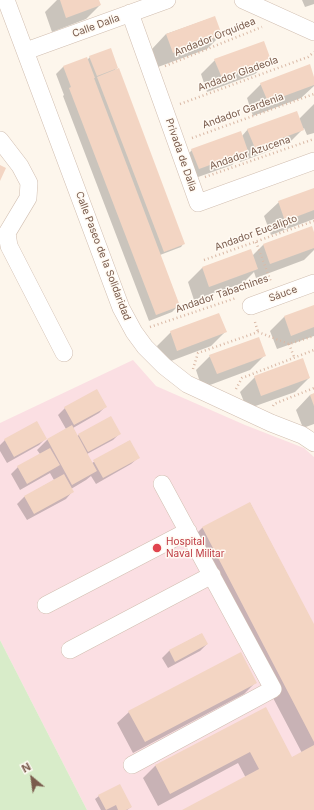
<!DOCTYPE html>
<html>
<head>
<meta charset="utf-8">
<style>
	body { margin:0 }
	#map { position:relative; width:314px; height:810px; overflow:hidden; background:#fdf6ec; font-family:Inter,sans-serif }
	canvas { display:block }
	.north { position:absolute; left:12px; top:758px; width:40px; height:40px; -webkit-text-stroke:3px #fffaf3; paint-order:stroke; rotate:331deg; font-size:11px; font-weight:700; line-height:16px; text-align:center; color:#7a5c4d }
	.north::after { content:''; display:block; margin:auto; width:14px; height:18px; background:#7a5c4d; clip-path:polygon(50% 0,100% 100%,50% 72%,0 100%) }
</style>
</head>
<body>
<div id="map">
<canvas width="314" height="810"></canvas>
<div class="north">N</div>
</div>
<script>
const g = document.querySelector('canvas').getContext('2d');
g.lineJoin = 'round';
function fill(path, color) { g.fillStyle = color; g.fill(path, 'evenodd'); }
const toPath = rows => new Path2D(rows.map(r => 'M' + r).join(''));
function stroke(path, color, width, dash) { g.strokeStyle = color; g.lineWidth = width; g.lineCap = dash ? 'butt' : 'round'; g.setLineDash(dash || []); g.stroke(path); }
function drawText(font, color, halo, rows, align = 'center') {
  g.font = font + ' Inter,sans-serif'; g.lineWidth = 3; g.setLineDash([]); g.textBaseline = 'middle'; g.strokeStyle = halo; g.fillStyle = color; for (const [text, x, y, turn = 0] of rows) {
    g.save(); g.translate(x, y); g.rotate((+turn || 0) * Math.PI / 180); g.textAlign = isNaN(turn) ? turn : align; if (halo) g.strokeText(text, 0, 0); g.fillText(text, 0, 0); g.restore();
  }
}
const medical = toPath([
	[133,360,156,386,245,425,304,448,314,457,314,810,87,810,0,640,0,423]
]);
const green = toPath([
	[0,640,87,810,0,810]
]);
const shadow = toPath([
	[57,0,98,0,100,5,86,19,52,32,45,12],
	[302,0,314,0,314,4,305,7],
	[214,17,221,35,207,49,158,67,152,49,166,34],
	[90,57,117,68,113,72,184,243,181,247,160,255,179,305,172,312,149,321,63,96,64,95,56,74,63,67,87,58,87,60],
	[215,60,270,60,255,74,207,92,201,74],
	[314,79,314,86,301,98,253,116,247,98,261,84],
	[314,104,314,133,307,135,304,128,288,144,240,162,239,158,232,165,184,182,178,164,192,150,242,136,248,129,299,119],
	[314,189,314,219,271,235,264,216,279,202],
	[314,233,314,250,304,260,256,278,254,272,243,283,194,300,188,282,202,268,250,250,252,256,263,245],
	[314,306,314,336,277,349,270,331,284,317],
	[171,332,225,332,211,346,163,364,157,346],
	[210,356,264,356,250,370,202,388,196,370],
	[255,377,309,378,295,392,247,409,240,392],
	[314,394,314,424,303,428,296,410,310,395],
	[106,406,99,413,73,428,77,436,79,435,120,433,113,440,87,454,92,463,129,441,138,458,131,464,96,484,91,476,86,480,71,489,72,492,66,499,27,520,17,504,24,497,54,480,50,473,20,490,11,474,18,467,40,454,37,450,47,440,66,429,58,415,65,408],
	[46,438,39,445,7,463,0,451,0,445,5,440],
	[250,503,314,626,314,810,184,810,246,778,238,763,158,806,143,778,155,766,265,709,291,758,302,753,190,540,202,528],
	[201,634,207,644,200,651,168,668,162,658,169,651],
	[256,682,244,694,133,753,117,723,129,712],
	[99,796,131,807,127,810,101,810,95,799]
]);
const building = toPath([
	[60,0,99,0,101,5,66,18],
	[215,16,222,35,173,53,166,34],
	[264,41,271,60,222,78,214,59],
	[111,48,118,68,97,76,89,56],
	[87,57,95,78,94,78,180,306,156,315,69,88,71,87,63,66],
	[310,64,314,77,314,85,268,102,260,83],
	[119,68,185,244,164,252,97,77],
	[297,111,304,130,255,148,247,129],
	[241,131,248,151,199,169,191,149],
	[0,165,6,168,0,181],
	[314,188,314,210,285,221,278,201],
	[312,226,314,232,314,248,270,264,263,244],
	[251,249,258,269,209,287,202,267],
	[314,305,314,327,291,336,284,316],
	[219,313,227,332,177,351,170,331],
	[259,337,266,356,217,374,209,355],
	[303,358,310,378,261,396,254,376],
	[97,389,107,407,74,425,64,407],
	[314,393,314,406,310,395],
	[111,416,121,434,88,452,78,434],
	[37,421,47,439,14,457,4,439],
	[72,425,97,471,72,485,47,439],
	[130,440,140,458,103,478,93,460],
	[50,448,60,465,27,484,17,466],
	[64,474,74,492,34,514,24,496],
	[250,502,314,624,314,742,202,527],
	[202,633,208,644,175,662,169,650],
	[241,652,257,683,145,742,128,711],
	[266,707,292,757,314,745,314,810,182,810,259,769,250,752,170,794,155,765],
	[120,784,132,807,126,810,118,810,116,805,106,810,98,795]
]);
const path = toPath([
	[165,66,262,27],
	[180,104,308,57,314,52],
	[192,138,314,94],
	[205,177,314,139],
	[256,242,271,282],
	[204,260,314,221],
	[255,322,258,332],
	[150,327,236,298],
	[289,344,294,357],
	[193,369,198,353,258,332,289,344,314,336],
	[236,389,242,378,314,350],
	[273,406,274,404,314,388]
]);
const minor = toPath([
	[6,0,121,308,134,332,145,347,164,366,187,384,271,423,302,435,314,443],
	[243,0,314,32],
	[130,13,198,203,314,161],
	[26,51,167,0],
	[0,140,20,166,29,183,28,198,7,233,9,246,64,353],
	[251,306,314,283],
	[46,605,188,531],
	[70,650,212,575],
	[132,765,273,689,162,484]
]);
const markers = [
	[157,548,5,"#e0444e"]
];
const streetNames = [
	["Calle Dalia",96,26,-20],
	["Andador Orquídea",215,37,-22],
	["Andador Gladeola",238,74,-20],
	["Andador Gardenia",243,111,-20],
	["Andador Azucena",250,153,-19],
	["Privada de Dalia",181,155,71],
	["Andador Eucalipto",256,233,-20],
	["Calle Paseo de la Solidaridad",103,256,69],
	["Andador Tabachines",222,294,-19],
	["Sáuce",283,294,-20]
];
const healthNames = [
	["Hospital",166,542],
	["Naval Militar",166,554]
];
fill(medical, '#fbdfe3');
fill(green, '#d8ecc9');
fill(shadow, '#0003');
fill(building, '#f3d5c3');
stroke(minor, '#d1beb0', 18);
stroke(path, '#d9b8a5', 2.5, [1, 3]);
stroke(minor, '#fff', 17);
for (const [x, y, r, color] of markers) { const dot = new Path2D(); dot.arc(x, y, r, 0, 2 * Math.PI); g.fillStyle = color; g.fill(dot); stroke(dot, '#fffaf3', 1.5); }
drawText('10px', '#7a5c4d', '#fffaf3', streetNames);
drawText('10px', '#be3a42', '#fffaf3', healthNames, 'left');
</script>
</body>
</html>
